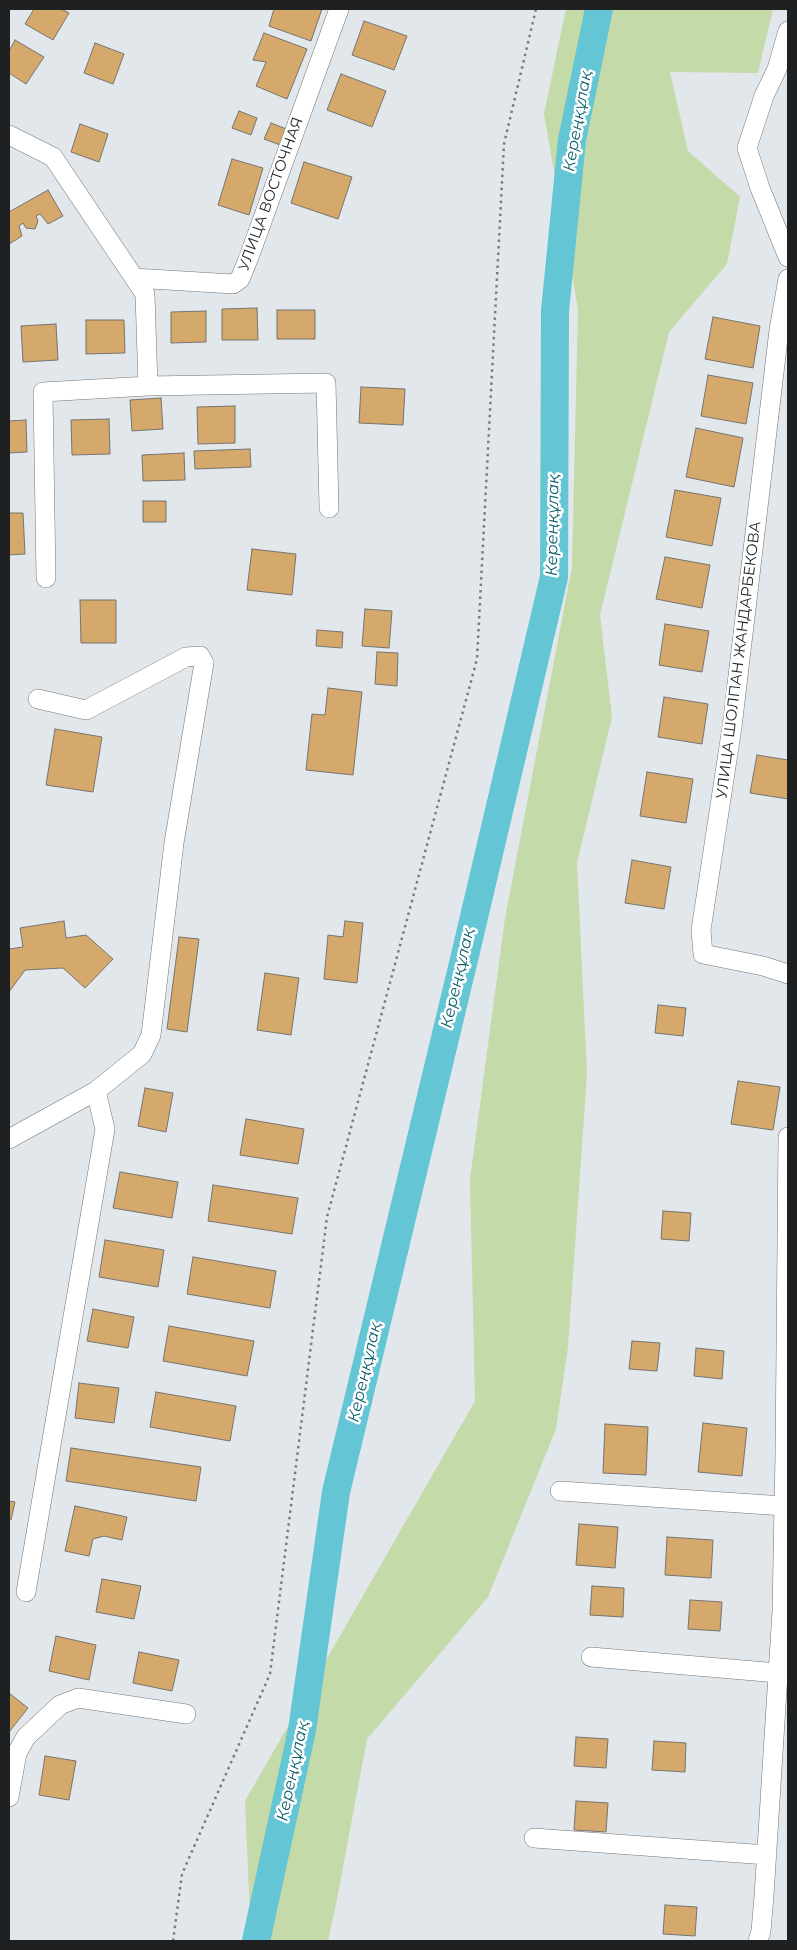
<!DOCTYPE html>
<html>
<head>
<meta charset="utf-8">
<style>
	body { margin:0 }
	#map { position:relative; width:797px; height:1950px; overflow:hidden; background:#e1e7eb; font-family:Montserrat,sans-serif }
	canvas { display:block }
	.frame { position:absolute; inset:0; border:10px solid #1e2021; pointer-events:none }
</style>
</head>
<body>
<div id="map">
<canvas width="797" height="1950"></canvas>
<div class="frame"></div>
</div>
<script>
const g = document.querySelector('canvas').getContext('2d');
g.lineJoin = 'round';
function fill(path, color) { g.fillStyle = color; g.fill(path, 'evenodd'); }
const toPath = rows => new Path2D(rows.map(r => 'M' + r).join(''));
function stroke(path, color, width, dash) { g.strokeStyle = color; g.lineWidth = width; g.lineCap = dash ? 'butt' : 'round'; g.setLineDash(dash || []); g.stroke(path); }
function drawText(font, color, halo, rows, align = 'center') {
  g.font = font + ' Montserrat,sans-serif'; g.lineWidth = 5; g.setLineDash([]); g.textBaseline = 'middle'; g.strokeStyle = halo; g.fillStyle = color; for (const [text, x, y, turn = 0] of rows) {
    g.save(); g.translate(x, y); g.rotate((+turn || 0) * Math.PI / 180); g.textAlign = isNaN(turn) ? turn : align; if (halo) g.strokeText(text, 0, 0); g.fillText(text, 0, 0); g.restore();
  }
}
const green = toPath([
	[566,9,773,9,758,73,670,72,688,151,740,197,727,264,669,332,600,615,612,717,577,863,587,1073,568,1347,556,1429,488,1597,367,1739,337,1899,328,1941,251,1941,245,1801,475,1401,470,1179,505,918,572,567,578,309,544,114]
]);
const river = toPath([
	[256,1941,302,1730,336,1492,466,951,554,577,555,311,572,140,599,9]
]);
const building = toPath([
	[34,9,61,9,69,13,53,40,25,24,34,9],
	[274,9,322,9,311,41,269,26,274,9],
	[364,21,407,36,394,70,352,55,364,21],
	[264,33,307,49,287,99,256,86,266,62,253,60,264,33],
	[15,40,44,57,26,84,9,73,9,51,15,40],
	[95,43,124,54,113,84,84,73,95,43],
	[341,74,386,91,372,127,327,110,341,74],
	[239,111,257,118,251,135,232,128,239,111],
	[271,123,289,130,283,146,264,139,271,123],
	[80,124,108,134,99,162,71,152,80,124],
	[232,159,263,168,249,215,218,205,232,159],
	[304,162,352,177,338,219,291,203,304,162],
	[48,190,63,216,48,224,40,214,36,216,38,221,35,229,26,228,23,223,19,226,22,236,9,244,9,212,48,190],
	[257,308,258,340,222,340,222,309,257,308],
	[277,310,315,310,315,339,277,339,277,310],
	[206,311,206,342,171,343,171,312,206,311],
	[713,317,760,326,753,368,705,359,713,317],
	[86,320,124,320,125,353,86,354,86,320],
	[56,324,58,360,23,362,21,326,56,324],
	[708,375,753,383,746,424,701,416,708,375],
	[361,387,405,389,403,425,359,423,361,387],
	[161,398,163,429,132,431,130,400,161,398],
	[235,406,235,443,198,444,197,407,235,406],
	[109,419,110,454,72,455,71,420,109,419],
	[26,420,27,452,9,453,9,421,26,420],
	[696,428,743,438,734,487,686,477,696,428],
	[250,449,251,467,195,469,194,451,250,449],
	[184,453,185,480,143,481,142,455,184,453],
	[675,490,721,498,712,546,666,537,675,490],
	[143,501,166,501,166,522,143,522,143,501],
	[9,513,23,513,25,554,9,555,9,513],
	[252,549,296,554,292,595,247,590,252,549],
	[665,557,710,565,702,608,656,599,665,557],
	[80,600,116,600,116,643,81,643,80,600],
	[365,609,392,611,389,648,362,646,365,609],
	[665,624,709,631,702,672,659,665,665,624],
	[317,630,343,632,342,648,316,646,317,630],
	[377,652,398,653,397,686,375,684,377,652],
	[328,688,362,692,353,775,306,770,312,714,325,715,328,688],
	[664,697,708,704,702,744,658,737,664,697],
	[55,729,102,737,93,792,46,785,55,729],
	[757,755,788,760,788,799,750,793,757,755],
	[647,772,693,779,686,823,640,816,647,772],
	[632,860,671,867,664,909,625,903,632,860],
	[64,921,66,938,86,935,113,959,85,988,63,968,25,970,9,992,9,949,23,947,20,928,64,921],
	[345,921,363,923,357,983,324,979,328,935,343,937,345,921],
	[179,937,199,939,187,1032,167,1029,179,937],
	[265,973,299,978,291,1035,257,1030,265,973],
	[658,1005,686,1008,683,1036,655,1033,658,1005],
	[738,1081,780,1087,773,1130,731,1124,738,1081],
	[145,1088,173,1093,166,1132,138,1126,145,1088],
	[246,1119,304,1129,298,1164,240,1155,246,1119],
	[120,1172,178,1182,172,1218,113,1208,120,1172],
	[213,1185,298,1198,292,1234,208,1221,213,1185],
	[663,1211,691,1213,689,1241,661,1239,663,1211],
	[105,1240,164,1250,158,1287,99,1277,105,1240],
	[193,1257,276,1271,270,1308,187,1294,193,1257],
	[93,1309,134,1317,128,1348,87,1341,93,1309],
	[169,1326,254,1341,247,1376,163,1361,169,1326],
	[632,1341,660,1343,657,1371,629,1369,632,1341],
	[696,1348,724,1351,722,1379,694,1376,696,1348],
	[79,1383,119,1388,114,1423,75,1418,79,1383],
	[156,1392,236,1406,230,1441,150,1427,156,1392],
	[703,1423,747,1428,742,1476,698,1472,703,1423],
	[605,1424,648,1427,646,1475,603,1473,605,1424],
	[71,1448,201,1467,196,1501,66,1481,71,1448],
	[9,1501,15,1502,11,1520,9,1519,9,1501],
	[75,1506,127,1517,122,1540,104,1536,93,1539,89,1556,65,1551,75,1506],
	[579,1524,618,1527,615,1568,576,1565,579,1524],
	[667,1537,713,1540,711,1578,665,1575,667,1537],
	[102,1579,141,1586,134,1619,96,1612,102,1579],
	[592,1586,624,1588,623,1617,590,1615,592,1586],
	[690,1600,722,1602,720,1631,688,1629,690,1600],
	[56,1636,96,1645,89,1680,49,1671,56,1636],
	[139,1652,179,1660,172,1691,133,1683,139,1652],
	[9,1693,28,1708,9,1732,9,1693],
	[576,1737,608,1739,606,1768,574,1766,576,1737],
	[654,1741,686,1743,685,1772,652,1770,654,1741],
	[45,1756,76,1761,69,1800,39,1795,45,1756],
	[576,1801,608,1803,606,1832,574,1830,576,1801],
	[665,1905,697,1907,695,1936,663,1934,665,1905]
]);
const path = toPath([
	[173,1941,182,1874,270,1674,327,1217,477,659,504,144,536,9]
]);
const minor = toPath([
	[788,31,777,69,764,96,747,148,760,188,788,257],
	[9,135,53,157,145,294,148,386,326,383,329,508],
	[134,278,233,284,240,279,249,257,339,9],
	[788,279,779,330,732,727,701,930,703,954,763,966,788,974],
	[46,578,43,392,148,386],
	[9,1139,96,1091,142,1054,151,1035,174,843,204,663,200,656,186,657,86,710,38,699],
	[560,1491,784,1506],
	[26,1592,105,1129,96,1091],
	[591,1657,778,1673],
	[9,1797,17,1753,26,1737,60,1705,78,1698,186,1714],
	[534,1838,767,1855],
	[758,1941,761,1931,764,1896,782,1611,785,1455,788,1137]
]);
const streetNames = [
	["УЛИЦА ВОСТОЧНАЯ",271,194,-70],
	["УЛИЦА ШОЛПАН ЖАНДАРБЕКОВА",739,660,-83]
];
const waterNames = [
	["Кереңқұлақ",578,121,-80],
	["Кереңқұлақ",553,525,-89],
	["Кереңқұлақ",458,978,-77],
	["Кереңқұлақ",365,1372,-77],
	["Кереңқұлақ",293,1771,-78]
];
fill(green, '#c5daa9');
stroke(river, '#64c5d5', 28);
fill(building, '#d4a96b');
stroke(building, '#77736f', 1);
stroke(minor, '#72767a', 20);
stroke(path, '#797d7f', 2.5, [2.5, 4]);
stroke(minor, '#fff', 19);
drawText('15px', '#1e2021', '#fff', streetNames);
drawText('italic 16px', '#0c606c', '#fff', waterNames);
</script>
</body>
</html>
